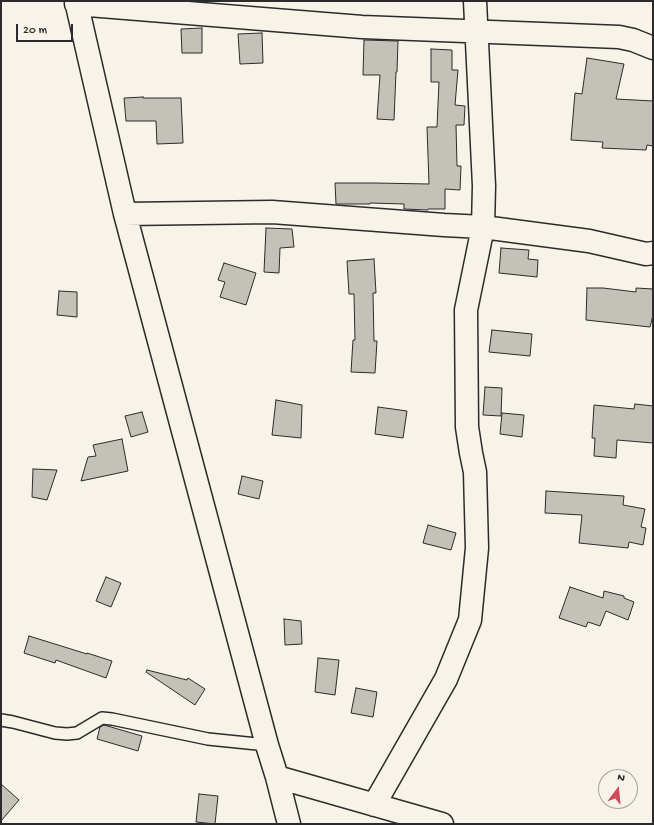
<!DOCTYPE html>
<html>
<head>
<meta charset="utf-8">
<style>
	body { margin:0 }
	#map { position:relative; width:654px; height:825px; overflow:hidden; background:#f7f3e8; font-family:"Gochi Hand",sans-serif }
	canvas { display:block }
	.frame { position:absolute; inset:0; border:2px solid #2b2b2b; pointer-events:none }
	.north { position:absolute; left:598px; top:769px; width:40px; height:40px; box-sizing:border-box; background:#f7f3e8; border:1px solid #a5a39c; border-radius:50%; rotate:16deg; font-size:11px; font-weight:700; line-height:16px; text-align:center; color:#2b2b2b }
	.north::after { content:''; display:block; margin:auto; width:14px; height:18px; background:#d1495b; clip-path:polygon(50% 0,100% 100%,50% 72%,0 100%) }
	.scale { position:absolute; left:16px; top:24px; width:57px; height:18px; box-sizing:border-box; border:2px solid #2b2b2b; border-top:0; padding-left:5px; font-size:12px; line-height:14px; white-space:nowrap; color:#2b2b2b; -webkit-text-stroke:3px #f7f3e8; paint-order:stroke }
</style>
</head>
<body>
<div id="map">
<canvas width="654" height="825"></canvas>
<div class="frame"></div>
<div class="north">N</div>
<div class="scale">20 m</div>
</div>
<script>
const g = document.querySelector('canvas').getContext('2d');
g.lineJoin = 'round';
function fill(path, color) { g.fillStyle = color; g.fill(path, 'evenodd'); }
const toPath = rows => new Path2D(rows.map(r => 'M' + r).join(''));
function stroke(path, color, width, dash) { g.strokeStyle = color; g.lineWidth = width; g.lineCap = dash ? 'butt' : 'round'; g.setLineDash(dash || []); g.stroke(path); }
const building = toPath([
	[202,28,202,53,182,53,181,29,202,28],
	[262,33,263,63,240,64,238,34,262,33],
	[364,40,398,41,397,72,396,72,394,120,377,119,380,75,363,75,364,40],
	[431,49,452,50,452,70,458,70,455,105,465,106,464,125,456,125,457,166,461,166,460,190,445,189,445,209,428,209,428,210,404,209,404,204,370,203,370,204,336,204,335,183,375,183,429,184,427,127,437,127,439,82,431,82,431,49],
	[587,58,624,64,616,99,653,101,653,146,647,145,646,150,602,148,603,142,571,140,575,93,582,94,587,58],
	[143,97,143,98,181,98,183,143,157,144,156,121,126,121,124,98,143,97],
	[266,228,292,229,294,247,280,248,279,273,264,272,266,228],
	[501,248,529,250,528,259,538,260,537,277,499,273,501,248],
	[374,259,376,293,373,293,374,341,377,341,375,373,351,372,353,340,355,340,354,294,349,294,347,261,374,259],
	[224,263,256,273,246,305,220,297,225,282,218,280,224,263],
	[587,288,603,288,636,292,636,288,653,289,653,315,650,327,586,320,587,288],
	[59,291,77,292,77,317,57,315,59,291],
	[492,330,532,334,530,356,489,352,492,330],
	[485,387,502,388,501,416,483,415,485,387],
	[276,400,302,405,301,438,272,435,276,400],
	[635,404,653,406,653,443,617,440,616,458,594,456,595,438,592,438,594,405,634,409,635,404],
	[378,407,407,411,403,438,375,434,378,407],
	[142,412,148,432,131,437,125,416,142,412],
	[502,413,524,415,522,437,500,434,502,413],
	[122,439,128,471,81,481,88,457,96,456,93,445,122,439],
	[33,469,57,470,47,500,32,497,33,469],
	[242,476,263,481,259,499,238,494,242,476],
	[546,491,624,496,623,505,645,509,641,527,646,528,643,545,629,542,628,548,579,543,582,515,545,513,546,491],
	[428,525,456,533,451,550,423,543,428,525],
	[106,577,121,583,111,607,96,601,106,577],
	[570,587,603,598,604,591,624,596,624,598,634,602,628,620,606,611,600,626,588,622,586,627,559,618,570,587],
	[284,619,301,621,302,644,285,645,284,619],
	[29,636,87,654,87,653,112,661,106,678,56,660,55,663,24,653,29,636],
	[318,658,339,660,335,695,315,692,318,658],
	[147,670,187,680,188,678,205,689,195,705,146,672,147,670],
	[356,688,377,692,373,717,351,713,356,688],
	[104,725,142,736,138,751,97,739,100,727,104,725],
	[1,784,19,800,1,821,1,784],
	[199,794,218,796,215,824,196,822,199,794]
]);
const service = toPath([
	[1,720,13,722,55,733,67,734,77,733,102,718,112,719,208,739,267,745]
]);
const minor = toPath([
	[76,1,125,214,267,745,277,777,289,824],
	[76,4,362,27,619,37,633,40,653,48],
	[125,214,272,212,444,225,483,227,589,241,646,254,653,253],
	[277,777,442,824],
	[374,805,446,679,470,620,477,548,475,472,471,453,467,427,466,310,483,227,484,186,475,1]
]);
fill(building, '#c4c1b9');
stroke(building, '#2b2b2b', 1);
stroke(service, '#2b2b2b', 14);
stroke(minor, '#2b2b2b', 25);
stroke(service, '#f7f3e8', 11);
stroke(minor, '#f7f3e8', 22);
</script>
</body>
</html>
